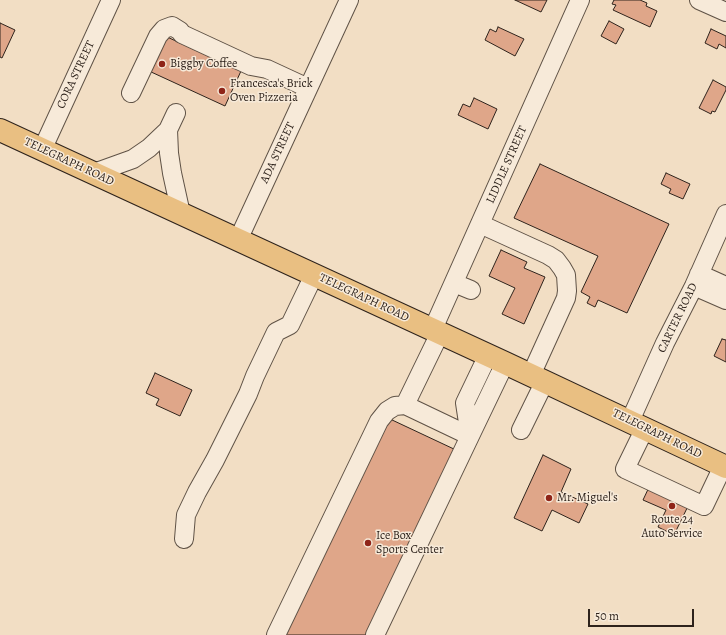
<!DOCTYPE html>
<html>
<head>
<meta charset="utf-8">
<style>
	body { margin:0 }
	#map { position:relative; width:726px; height:635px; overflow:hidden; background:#f2dec4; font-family:Alegreya,serif }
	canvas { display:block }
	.scale { position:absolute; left:588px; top:609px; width:106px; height:18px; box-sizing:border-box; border:2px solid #2e231c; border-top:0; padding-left:5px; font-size:12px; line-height:14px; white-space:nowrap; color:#2e231c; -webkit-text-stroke:3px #f7ead9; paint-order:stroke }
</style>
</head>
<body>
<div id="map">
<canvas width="726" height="635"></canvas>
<div class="scale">50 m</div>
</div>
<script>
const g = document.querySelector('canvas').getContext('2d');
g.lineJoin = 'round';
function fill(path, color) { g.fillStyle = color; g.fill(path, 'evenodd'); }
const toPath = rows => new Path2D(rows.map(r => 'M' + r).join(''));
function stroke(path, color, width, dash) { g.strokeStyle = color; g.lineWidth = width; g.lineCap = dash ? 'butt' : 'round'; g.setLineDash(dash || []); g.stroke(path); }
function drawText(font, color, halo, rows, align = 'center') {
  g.font = font + ' Alegreya,serif'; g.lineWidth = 3; g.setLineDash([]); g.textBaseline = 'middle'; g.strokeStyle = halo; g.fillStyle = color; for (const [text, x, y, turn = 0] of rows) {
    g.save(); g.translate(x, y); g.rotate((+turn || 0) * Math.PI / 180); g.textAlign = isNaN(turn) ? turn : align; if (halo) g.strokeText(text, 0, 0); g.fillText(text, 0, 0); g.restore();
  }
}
const building = toPath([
	[515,0,547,0,541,12,515,0],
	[614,0,640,0,647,3,646,6,657,11,650,27,613,10,616,5,612,4,614,0],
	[609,21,624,29,616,44,601,36,609,21],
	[0,23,15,30,2,58,0,57,0,23],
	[498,27,524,39,515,56,485,40,490,29,496,32,498,27],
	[711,29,726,36,726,48,719,44,717,49,705,43,711,29],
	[165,36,241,71,225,106,149,71,165,36],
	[713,80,726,87,726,90,715,112,712,111,711,114,699,108,713,80],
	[474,98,497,109,488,129,458,115,463,104,470,107,474,98],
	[540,164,669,224,627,313,598,300,595,307,587,303,590,297,581,292,598,256,514,218,540,164],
	[666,173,690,184,683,199,669,193,671,189,661,184,666,173],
	[501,250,527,262,524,268,545,277,524,324,502,314,515,288,489,276,501,250],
	[722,339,726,340,726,362,714,356,722,339],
	[155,373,192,390,180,416,156,405,159,399,146,393,155,373],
	[390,419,456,450,369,635,280,635,390,419],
	[543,455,571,469,561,492,588,504,579,523,552,510,542,531,514,518,543,455],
	[651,483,690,502,674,535,658,527,666,510,643,500,651,483]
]);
const minor = toPath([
	[699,0,726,12],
	[131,93,158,36,164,29,172,26,180,31,182,34,251,66,267,69,308,88],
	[168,130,169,153,172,173,181,214],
	[42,150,111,0],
	[94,173,133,159,149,148,168,130,176,113],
	[480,224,548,255,556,260,562,268,566,275,567,291,566,298,531,375],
	[238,240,349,0],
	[699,274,726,286],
	[454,283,471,290],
	[694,286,726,300],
	[433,329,580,0],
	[405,405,470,436,505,363],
	[630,421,665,343,694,286,726,214],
	[645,428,625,469,704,506,723,466],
	[521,430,545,381],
	[184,539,186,515,197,492,215,460,248,394,255,376,276,332,290,325,314,275],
	[276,635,379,421,387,411,395,406,405,405,440,333],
	[375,635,470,436,465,403,488,355]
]);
const major = toPath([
	[0,130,505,363,726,467]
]);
const markers = [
	[162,64,4,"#8f2418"],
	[222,91,4,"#8f2418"],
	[549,498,4,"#8f2418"],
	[672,506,4,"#8f2418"],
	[368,543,4,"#8f2418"]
];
const poiNames = [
	["Biggby Coffee",170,64],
	["Francesca's Brick",230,84],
	["Oven Pizzeria",230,98],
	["Mr. Miguel's",557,498],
	["Route 24",672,520,"center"],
	["Auto Service",672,534,"center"],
	["Ice Box",376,536],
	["Sports Center",376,550]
];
const streetNames = [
	["CORA STREET",76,75,-65],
	["ADA STREET",278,153,-65],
	["TELEGRAPH ROAD",69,162,25],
	["LIDDLE STREET",507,165,-66],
	["TELEGRAPH ROAD",364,298,25],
	["CARTER ROAD",678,318,-64],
	["TELEGRAPH ROAD",657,434,26]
];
fill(building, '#dfa689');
stroke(building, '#2e231c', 1);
stroke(minor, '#5f5246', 20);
stroke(major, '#2e231c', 24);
stroke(minor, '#f7ead9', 18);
stroke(major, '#e9bf82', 22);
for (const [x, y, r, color] of markers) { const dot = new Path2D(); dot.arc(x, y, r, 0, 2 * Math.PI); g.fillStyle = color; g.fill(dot); stroke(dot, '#f7ead9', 1.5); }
drawText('12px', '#2e231c', '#f7ead9', poiNames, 'left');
drawText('12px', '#2e231c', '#f7ead9', streetNames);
</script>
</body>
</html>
